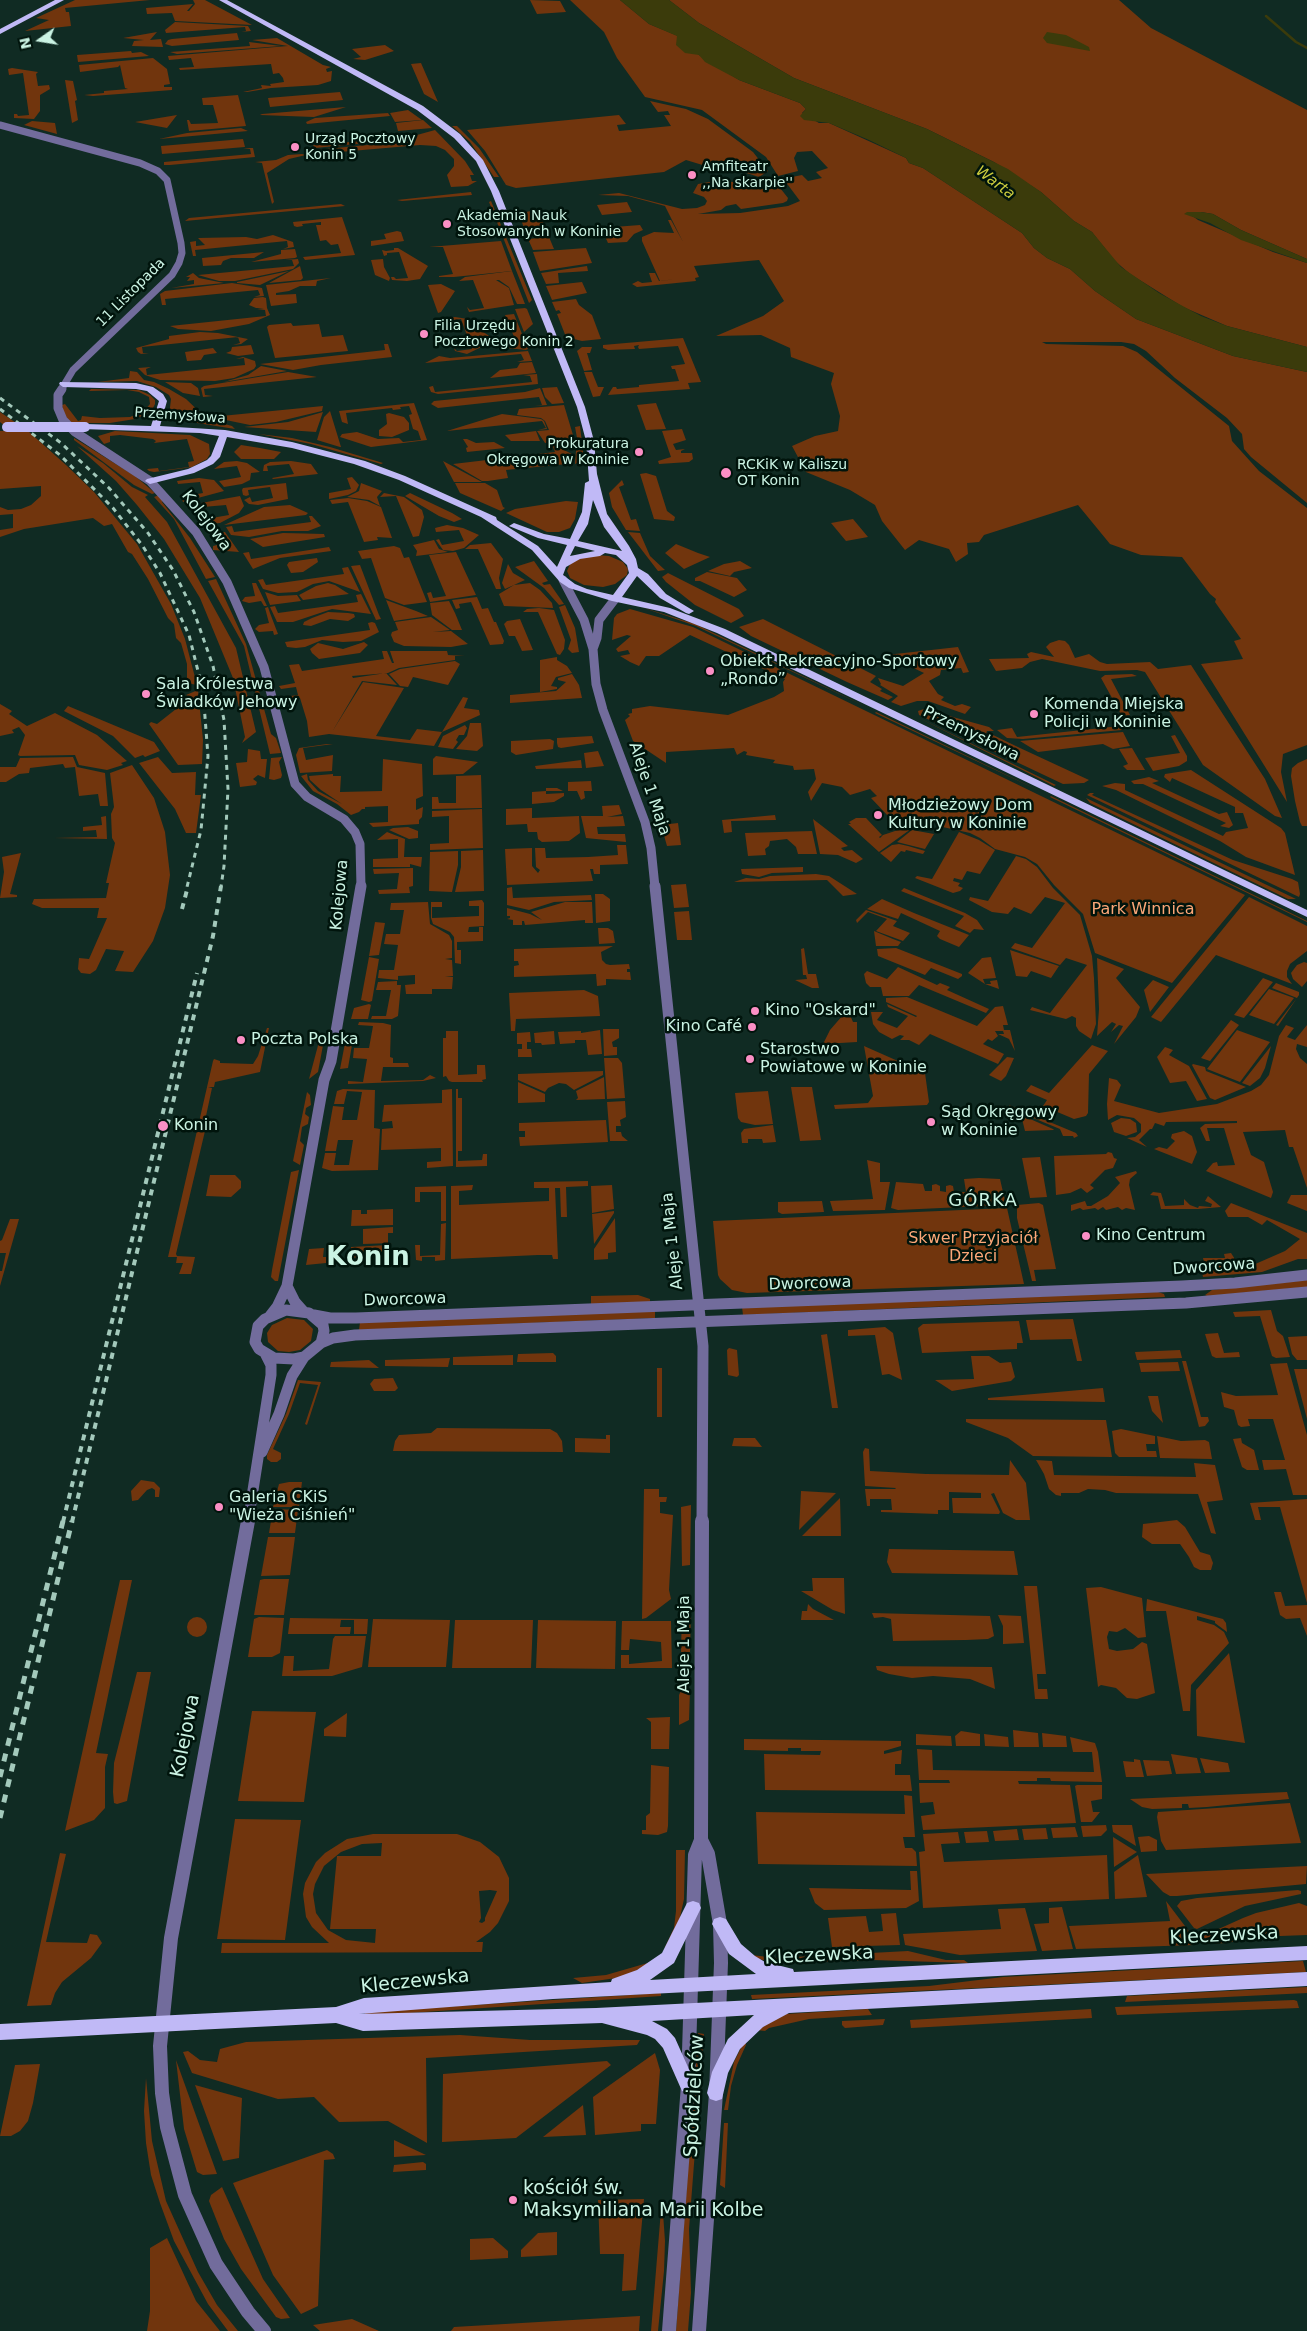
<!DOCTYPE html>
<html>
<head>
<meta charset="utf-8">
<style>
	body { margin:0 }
	#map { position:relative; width:1307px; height:2331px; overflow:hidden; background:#102b23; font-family:"DejaVu Sans",sans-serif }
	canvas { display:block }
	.north { position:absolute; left:15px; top:15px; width:50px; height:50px; -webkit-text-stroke:4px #00140c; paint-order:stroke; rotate:257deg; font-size:14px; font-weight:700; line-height:20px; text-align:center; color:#caf3e3 }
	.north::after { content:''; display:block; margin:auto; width:18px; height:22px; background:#caf3e3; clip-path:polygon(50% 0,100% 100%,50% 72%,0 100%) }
</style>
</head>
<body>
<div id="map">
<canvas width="1307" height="2331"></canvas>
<div class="north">N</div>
</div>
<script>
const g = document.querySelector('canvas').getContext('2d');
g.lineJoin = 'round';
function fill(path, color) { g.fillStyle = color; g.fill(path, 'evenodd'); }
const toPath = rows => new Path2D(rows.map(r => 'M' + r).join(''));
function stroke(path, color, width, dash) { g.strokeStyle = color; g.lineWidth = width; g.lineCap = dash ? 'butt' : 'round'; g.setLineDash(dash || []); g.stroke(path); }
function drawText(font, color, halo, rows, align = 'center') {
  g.font = font + ' "DejaVu Sans",sans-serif'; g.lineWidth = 5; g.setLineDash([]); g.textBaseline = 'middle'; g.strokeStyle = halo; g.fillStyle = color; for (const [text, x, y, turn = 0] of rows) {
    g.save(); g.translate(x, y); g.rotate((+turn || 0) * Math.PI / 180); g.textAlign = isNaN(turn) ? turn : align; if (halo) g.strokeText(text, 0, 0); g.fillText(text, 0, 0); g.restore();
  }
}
const green = toPath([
	[75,0,150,0,65,8,66,12,69,12,71,26,25,31,49,20,36,18],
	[193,0,205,0,252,25,175,21,172,13,147,14,146,8,193,4,187,11,189,11,195,4],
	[530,0,560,1,566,12,537,14],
	[570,0,620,0,649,24,678,36,699,55,739,80,800,103,806,109,802,113,819,123,829,123,906,158,909,163,923,168,1022,233,1034,248,1047,258,1070,269,1095,291,1136,319,1233,356,1307,372,1307,503,1251,457,1244,449,1242,434,1227,418,1175,378,1146,351,1134,344,1121,342,1042,342,1046,344,1123,346,1137,352,1229,426,1232,441,1259,471,1307,508,1307,745,1283,754,1281,772,1287,802,1201,664,1243,659,1234,641,1241,639,1215,602,1216,599,1210,594,1182,557,1141,555,1110,544,1078,505,984,535,979,542,967,543,968,554,956,562,949,549,919,540,905,550,882,521,875,505,850,490,806,472,792,446,815,436,838,431,840,416,831,384,834,373,791,357,790,348,761,335,716,336,763,316,784,301,759,260,694,266,699,277,695,278,696,281,637,287,632,284,638,281,642,283,652,282,649,273,655,273,659,281,677,279,660,281,642,241,642,237,654,232,674,233,668,220,671,220,683,242,665,206,628,196,598,195,619,193,682,209,697,208,705,205,707,201,704,197,693,193,698,184,721,180,730,182,773,179,788,198,787,201,783,203,741,209,736,204,726,206,721,210,698,214,740,213,788,206,800,201,788,185,782,179,802,175,808,181,822,178,816,172,828,168,812,151,797,152,794,158,798,171,778,176,766,157,702,110,645,97,617,58,604,32],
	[669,0,1119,0,1151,28,1307,110,1307,259,1241,230,1213,214,1201,212,1187,212,1198,220,1273,252,1307,263,1307,347,1227,326,1183,307,1130,274,1114,260,1092,232,1074,221,1041,192,994,162,927,129,794,78,699,23],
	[175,22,248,26,251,31,241,32,246,31,245,27,166,33,165,30],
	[157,32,150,40,161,39,163,47,132,46,134,41,144,40,123,38],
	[237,33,239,40,172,46,165,44,168,40,172,39],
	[277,38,323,65,331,67,326,69,327,72,332,71,331,81,318,85,271,88,247,92,243,92,262,88,261,85,271,86,270,84,284,82,283,78,279,73,273,74,271,64,180,70,179,68,194,67,191,58,169,60,168,56,288,46,252,40],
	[249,42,281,46,177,54,170,52,250,46],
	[385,45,394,51,365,60,353,59,361,57,352,49],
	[131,51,132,53,141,52,149,56,78,62,77,55],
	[153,58,167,69,170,84,164,85,164,87,172,87,172,90,93,96,84,95,104,93,104,91,128,89,125,88,120,65,118,67,80,72,79,65],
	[421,63,438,102,424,94,411,64],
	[12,68,38,72,36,74,38,86,49,85,50,89,40,95,40,111,34,119,14,118,14,114,17,114,18,116,29,115,23,73,9,75,8,69],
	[65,80,73,81,77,100,75,101,78,120,72,123],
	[340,92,343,100,270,107,268,98],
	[238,95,246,126,189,131,187,120,189,120,191,124,218,123,213,105,203,105,202,98],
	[650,101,686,109,708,119,753,152,768,171,759,177,728,167,719,170,686,160,664,172,516,188,506,185,485,151,467,130,619,115,626,124,617,125,619,131,671,126,664,115,670,115,668,111,658,112],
	[346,107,314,117,260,115,262,114],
	[408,110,422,120,395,122,390,113],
	[388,113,390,116,307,124,306,122,315,118],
	[177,115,167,128,135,122],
	[423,120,432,128,398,131,396,123],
	[32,121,55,123,57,134,24,125],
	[452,126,457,126,479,148,499,177,494,177,470,142],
	[241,128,248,131,159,139,187,133],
	[435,130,465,161,474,175,470,175,472,181,477,181,468,186,451,187,447,175,454,166,454,159,445,150,436,146,420,145,317,154,315,150,388,143],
	[398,138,387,141,315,148,313,145],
	[243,139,245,147,162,154,161,146],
	[243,148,253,148,255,157,170,165,164,165,164,162,251,154,250,149],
	[302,154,306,155,289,159,267,173,274,202,272,204,262,163,255,162,276,160,288,155],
	[471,192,472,195,402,201,397,200],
	[491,201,532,300,529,303,489,202],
	[627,202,632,212,602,215,597,205],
	[341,204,345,206,185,221,189,218],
	[538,209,546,229,524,228,519,214],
	[342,217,355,255,305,260,303,257,341,253,338,244,331,245,326,240,320,241,316,225,321,225,321,222,302,224,303,226,297,227,294,226,293,222],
	[640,225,643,230,634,234,627,242,608,243,601,228],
	[397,231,401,232,404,241,371,246,371,241,386,239,384,234],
	[273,235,293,242,294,247,283,249,288,247,287,241,195,250,196,256,193,256,190,242,196,241,196,246,205,245,198,238,246,237,257,239],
	[549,237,554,249,533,250,528,239],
	[501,241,512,271,454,277,439,277,439,276,453,274,443,247,429,247],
	[394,248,398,248,428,266,420,279,407,281,392,280,391,277,394,277,396,279,408,278,399,252,387,253,387,255,384,256,382,250,386,251,394,250],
	[586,248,592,263,540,271,533,252],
	[295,249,297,257,295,258,251,262,281,254,281,250],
	[264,252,254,258,231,258,223,261,221,265,203,266,202,258],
	[298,259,299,263,293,269,235,281,219,281,198,275,294,266,292,260,285,260],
	[383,259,384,267,390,278,389,281,375,275,371,260],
	[300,266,303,278,301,280,269,283],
	[587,266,588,271,558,273,559,283,546,284,541,273],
	[289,271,260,285,237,283,237,282],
	[512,271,525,304,517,304,509,287,499,280,496,280,509,288,514,305,469,312,467,307,470,310,484,308,473,280,459,281,465,277],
	[193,273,199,278,224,283,171,288,194,284,194,280,187,281,190,277,186,277],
	[331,278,317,281,316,286,300,286,289,291,276,293,276,295,296,294,297,303,271,306,266,285],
	[582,282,587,293,552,300,546,286],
	[232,283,262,288,264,296,254,297,260,295,258,290,165,299,166,305,173,305,162,305,160,294,165,291],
	[441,284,455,291,441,312,438,313,428,285],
	[263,297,266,298,267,308,270,315,249,324,211,331,178,329,170,326,266,316,265,310,257,309,264,308,256,308,249,305,254,298],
	[576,299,579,305,592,315,601,339,582,341,566,337,557,314,561,313,559,310,556,311,552,302],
	[525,308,527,309,533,324,524,332,515,309],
	[514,314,528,349,526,350,507,348,502,346,501,343,503,342,505,346,517,344,505,315],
	[455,317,468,319,470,324,496,340,467,354,455,351,454,348,457,351,472,349,461,319,447,321,444,318],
	[291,323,293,326,319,324,322,337,343,335,348,351,275,358,267,327,269,325],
	[200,332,218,333,248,339,241,344,233,345,240,343,238,337,142,347,143,353,149,353,141,354,138,352,136,348,169,339,169,336],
	[683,338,701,382,688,383,690,389,608,395,613,387,616,387,617,389,639,387,639,385,679,381,675,369,672,369,671,366,685,364,678,346,639,349,638,347,639,345,634,346,635,349,608,350,603,348,603,345],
	[384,344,388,344,392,357,321,365,293,370,260,364,385,350],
	[251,345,254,354,238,356,226,353,231,351,232,347],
	[582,347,592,347,590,353,587,353,592,370,584,371,577,351],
	[213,348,217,353,204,355,201,360,187,361,185,352],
	[528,351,532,361,517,362,524,360,521,354,425,363,439,356,450,358],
	[243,357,255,361,256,366,254,369,234,378,215,381,160,380,145,375,138,368,151,367,146,369,147,375,245,365,244,358,236,359],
	[532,362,536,373,490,378,500,370,517,368,520,363],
	[261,366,287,371,224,382,248,375],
	[130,371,137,372,144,380,154,382,169,389,186,399,207,419,232,426,235,429,172,419,169,416,171,399,169,395,156,387,137,381,98,382,129,378],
	[288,372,317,377,204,389,205,395,213,396,203,397,201,388,204,386],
	[584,372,592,372,598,387,604,387,600,396,593,397],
	[537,374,538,384,438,394,431,392,429,387,440,384,433,386,435,392,532,382,530,376,523,375],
	[165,382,191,383,198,388,200,396,183,393],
	[557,387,564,403,552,404,545,397,542,388],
	[540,388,547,405,534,406,542,405,539,397,438,408,431,404,434,401,525,392],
	[91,389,139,390,150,395,155,400,155,404,151,412,135,419,110,423,71,423,64,415,62,405,65,404,78,421,81,420,82,416,100,418,130,417,144,411,150,404,149,397,139,392,127,390,89,391],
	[414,403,427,440,371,447,340,437,342,434,357,432,378,439,399,438,403,442,421,440,418,431,413,429,409,415,412,414,409,406,400,407,401,409,393,410,392,408,346,413,348,424,342,422,339,411],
	[656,403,666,429,646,430,637,405],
	[564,405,573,435,573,441,545,443,537,431,549,430,545,421,541,418,517,415,519,409],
	[323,406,322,411,276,422,250,425,211,417],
	[330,411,341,447,340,447,317,440,324,417],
	[0,412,28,431,66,465,94,492,137,544,171,604,185,639,197,685,187,683,187,664,181,643,176,638,174,624,168,618,148,579,132,554,128,552,112,524,104,526,93,518,24,529,0,537,0,530,13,528,13,514,0,515,0,507,8,510,21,509,31,505,41,496,41,486,0,489,0,431,11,431,0,422],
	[323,412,316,432,244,427,288,422],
	[389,413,404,417,409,423,409,430,392,437,379,436,379,430,387,424,386,414],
	[502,414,541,419,544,421,547,429,538,430,546,428,542,421,447,431],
	[580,426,584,460,575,464,577,438,575,427],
	[682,429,686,440,673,444,676,450,685,449,681,451,681,453,692,453,693,459,689,462,659,464,658,461,671,457,662,431],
	[115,431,190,435,209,444,210,454,207,459,192,467,178,469,154,472,149,471,147,469,158,468,159,471,189,467,188,462,194,461,187,439,154,443,156,441,153,439,120,435,110,436,110,442,104,444,98,436],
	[536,431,540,441,511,441,505,435],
	[259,434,292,438,330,447,383,463,381,464,311,444],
	[74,438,135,476,155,493,152,494,134,485,74,440],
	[463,439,467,439,476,443,494,442,505,448,467,452,466,448,468,447],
	[552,444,572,454,571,465,567,464,506,470,508,478,488,481,482,481,453,464,555,452],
	[241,445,260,448,281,452,274,459,241,459,234,452],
	[77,446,103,463,132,487,148,495,145,497,167,522,236,648,256,732,242,743,245,737,233,678,200,598,164,539,137,505,116,481],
	[237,461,247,463,260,472,251,473,250,480,242,484,224,487,219,481,241,477,237,466,214,469,224,462],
	[291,461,311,464,318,474,273,479,272,478,294,474,289,464,267,466,268,471,263,471,264,465,270,462],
	[443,461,482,482,454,482],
	[646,473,656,476,667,511,675,517,674,521,654,519,640,474],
	[352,477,359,485,356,491,348,495,329,499,329,493,351,489,347,478],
	[199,478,214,480,224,491,183,502,181,497,203,493,200,482,178,484,177,481],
	[622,480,624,485,619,487,631,520,636,519,640,531,626,530,612,507,609,493],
	[286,483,288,499,258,505,249,504,244,500,250,497,252,502,273,498,270,487,248,490,249,495,246,496,243,495,242,490,243,488],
	[361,483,382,491,377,497,380,506,369,500,347,497,359,491],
	[455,483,485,483,497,490,503,507,505,508,501,511,460,493],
	[384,493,404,497,422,510,424,517,419,536,413,537,396,496,380,497],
	[410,493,452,513,462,519,454,522,439,516,405,496],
	[159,495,163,499,162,502,190,538,215,577,206,579,174,519,154,497],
	[240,496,244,506,239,513,220,523,208,524,206,519,229,515,226,505,203,507,201,503],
	[348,498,367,501,381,507,392,538,377,537,378,540,364,542,348,502,332,504,330,500],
	[566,501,578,502,575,519,570,528,559,532,547,532,506,513,515,509],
	[290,505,308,513,306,515,224,525,264,507],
	[309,516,312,516,321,526,308,531,282,531,249,537,231,535,226,527,232,526,234,532,311,522],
	[853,519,868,537,846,541,831,523],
	[447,525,463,528,479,535,464,548,453,551,443,550,436,540,439,539,442,545,464,541,459,530,436,532,435,528],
	[222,532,225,532,239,552,213,550,213,546,225,543],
	[628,532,640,533,650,556,665,570,658,571],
	[283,533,324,534,325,537,263,547,250,539],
	[434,540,439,549,448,552,416,556,417,551,413,545],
	[491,543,503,559,499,578,501,589,496,589,478,549,465,549,470,545],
	[676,544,698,553,710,557,684,569,665,553],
	[394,546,400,548,404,558,409,557,427,602,404,605,385,598,371,558,362,559,358,551],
	[329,547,331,551,280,558,253,569,243,553,249,552,251,559],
	[456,552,476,595,430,602,427,593,431,592,433,598,446,596,429,555],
	[596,555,609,556,623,562,628,569,627,575,615,584,603,587,584,585,570,578,567,571,570,564,578,559],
	[317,558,318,562,303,572,291,573,287,565,289,562],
	[534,561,548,581,542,583,544,585,550,584,564,604,559,605,544,588,515,567],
	[740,561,752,568,734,572,730,576,708,571,724,564],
	[508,564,513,573,525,580,505,589,502,583],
	[360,565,379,615,381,619,376,620,351,566],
	[348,567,360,592,329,581,313,584,297,592,278,593,263,589,258,580,263,579,266,585,344,574,342,568],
	[707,572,737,578,747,590,734,597,700,581,695,581,695,578],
	[668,573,739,609,744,616,731,623,695,605,666,582,662,577],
	[216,579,246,644,271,734,276,738,281,753,270,754,244,646,208,581],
	[252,583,256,583,267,606,264,606,261,601,249,603,242,601,245,597,255,596],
	[328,583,335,585,349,594,303,600,299,595,316,586],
	[530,583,540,590,552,603,553,608,504,606,499,594,514,585],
	[265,592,278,596,297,595,301,601,270,605],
	[361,594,371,614,332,609,293,622,277,622,270,607,275,606,278,613,358,602,356,595],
	[477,597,482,609,488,608,494,622,496,622,504,641,503,644,490,645,471,602,459,604,460,608,456,609,452,600],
	[386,600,416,611,428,616,394,621],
	[449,601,455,613,462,630,452,630,432,615,430,603],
	[565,605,575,628,579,652,572,653,568,649,571,640,559,607],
	[268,607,270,613,278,634,274,635,273,631,259,632,255,629,259,625,269,623,265,608],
	[641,607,695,624,871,709,696,626],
	[539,608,554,610,565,640,564,649,560,655,557,654,538,612,523,612,527,609],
	[630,609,693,627,1245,895,1172,983,1095,953,1083,914,1054,885,1037,864,1025,857,995,849,980,838,970,833,938,826,933,817,929,816,879,852,848,824,851,824,849,822,856,818,866,818,882,835,879,837,880,838,883,835,898,830,894,826,900,823,893,816,889,817,871,798,877,796,870,789,850,795,842,787,822,783,811,801,808,792,816,779,814,769,794,770,793,766,773,763,775,760,746,755,747,752,744,751,737,755,734,748,666,752,666,763,633,741,625,720,630,716,628,714,632,713,632,709,650,706,728,715,774,697,784,691,783,682,785,679,690,635,659,656,646,656,639,666,630,662,620,656,630,654,628,650,618,652,616,649,631,636,627,635,612,640,614,618,617,614],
	[328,612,348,613,354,614,355,617,348,621,330,619,311,626,303,625,304,622,312,618],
	[431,617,450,630,433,632,451,631,468,644,451,647,404,646,394,642,391,635,392,632,398,630,395,622],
	[520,619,533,650,522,651,515,636,509,636,504,624,507,621],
	[763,619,876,676,870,682,882,689,880,691,893,697,888,700,847,682,751,636,739,627],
	[372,622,375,623,379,632,361,641,343,642,322,640,305,647,296,648,287,647,285,642,370,630,368,623],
	[1059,640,1065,641,1069,645,1075,658,1089,654,1100,662,1107,664,1150,662,1158,669,1191,665,1265,779,1282,818,1275,816,1203,765,1145,672,1137,670,1100,671,1042,659,1030,662,1022,668,996,671,989,659,1029,658,1027,654,1031,652,1054,657,1046,647,1050,643],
	[364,642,368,645,360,653,319,659,312,653,310,649,318,643,343,649],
	[958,647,969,672,963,673,961,668,941,670,940,675,929,681,938,694,944,697,941,700,955,706,962,704,971,707,965,714,928,701,917,701,901,706,891,702,898,696,880,685,881,684,878,678,903,686,924,673,886,655],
	[382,651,387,651,392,663,394,663,390,651,447,651,448,655,465,656,455,656,455,660,399,668,388,673,352,676,353,678,386,673,397,685,362,681,332,732,363,682,404,688,376,736,410,740,417,729,442,732,463,697,468,698,464,708,479,710,480,715,442,732,434,746,329,734,309,737,307,721,300,698,284,700,283,697,298,695,296,687,281,689,279,686,295,683,289,665,299,664,302,671,384,659],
	[557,657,557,660,567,666,572,673,556,677,551,686,557,687,557,689,540,692,540,660],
	[455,661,460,664,448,685,413,677,408,687,400,686,389,674,400,669],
	[572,674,579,685,582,698,510,703,510,695,556,691,566,682,558,680,558,678],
	[1132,674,1137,676,1111,679,1130,715,1122,716,1101,678,1105,675],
	[198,690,203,740,202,764,178,765,149,724,151,722,157,724,190,698,186,695],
	[0,704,12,711,9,714,27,726,55,713,97,735,127,761,121,763,123,765,107,770,79,765,75,755,20,756,18,755,25,735,19,727,12,730,14,733,0,736],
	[68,706,154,742,160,751,145,757,143,755,135,758,113,736,64,711],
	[924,709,989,727,994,731,987,731,982,745,919,715,918,711],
	[876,712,1044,793,875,713],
	[917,717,1056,785,1054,786],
	[470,723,481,723,483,746,477,751,456,749,467,736],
	[465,725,467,728,464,735,459,735,456,740,458,742,453,749,438,747,443,736],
	[1120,726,1122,730,1023,739,1007,738,997,730,1012,728,1017,737],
	[1123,732,1130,746,1113,749,1103,744,1038,752,1020,741],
	[991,734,1020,748,1089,780,1084,783,1063,784,987,748],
	[1175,735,1187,756,1187,761,1179,766,1153,771,1145,758,1180,753,1171,736],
	[592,736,594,743,561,748,558,747,557,743,557,738],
	[550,739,554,741,553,749,516,755,511,752,511,741],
	[327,744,333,744,303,748,306,760,333,755,332,771,300,773,296,755,299,748],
	[1132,748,1139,760,1145,770,1127,770,1123,766,1128,764,1119,749],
	[248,749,260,751,261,759,267,759,265,778,258,775,253,779,257,782,256,785,240,787,236,763,247,762],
	[598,751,604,766,586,768,584,753],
	[73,757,77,767,105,773,108,806,100,806,98,794,79,796,75,767,65,768,63,764,30,768,29,773,19,774,6,782,0,782,0,767,16,767,20,758],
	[158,757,172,773,196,772,195,795,201,795,196,833,186,833,175,809,139,763],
	[282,757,279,762,282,775,281,778,274,780,269,779,271,758],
	[435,757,436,756,478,762,463,774,433,775,433,759],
	[383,759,422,764,423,796,416,799,416,810,423,807,422,817,419,820,419,824,373,827,369,823,388,822,388,806,365,807,365,809,362,809,359,812,351,815,337,804,313,791,301,776,307,774,308,780,318,791,342,804,321,790,310,780,309,776,333,774,333,776,341,776,340,792,382,791],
	[1307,759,1307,826,1302,826,1300,822,1295,801,1291,776,1292,768,1298,763],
	[581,760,582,768,536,769,535,766],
	[132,765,154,798,165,832,170,875,165,908,153,941,133,972,115,971,124,951,106,949,96,970,90,974,81,973,78,969,79,958,89,959,107,918,97,918,99,908,42,908,32,904,34,899,106,898,109,883,106,883,115,843,112,838,111,814,114,807,110,773],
	[1191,770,1281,828,1285,833,1295,875,1246,857,1220,841,1116,790,1102,786,1115,783,1125,784,1125,790,1223,836,1226,832,1248,828,1243,813,1235,813,1235,807,1172,778,1170,782,1164,777,1165,774],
	[481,775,482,808,432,809,432,797,438,797,439,803,456,803,456,776],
	[1149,777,1159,781,1152,783,1219,814,1227,812,1233,825,1229,828,1220,826,1226,823,1143,784,1134,784,1131,781],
	[591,781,592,791,584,791,585,798,581,800,577,791,568,791,568,782],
	[546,788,557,788,563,791,546,791,546,794,564,793,564,796,554,802,532,804,532,792,546,791],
	[1090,793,1094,793,1092,795,1233,860,1292,879,1298,882,1300,894,1299,897,1087,795],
	[1051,796,1307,921,1307,922,1050,797],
	[1086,798,1296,899,1288,899,1090,803],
	[619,805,622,814,607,817,623,816,625,826,597,827,598,834,625,834,626,842,586,838,581,816,603,816,602,806],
	[532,808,532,818,579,816,580,833,569,841,542,842,538,839,537,832,528,832,527,824,506,825,506,809],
	[482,809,483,848,430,850,430,844,449,843,449,816,432,817,432,811],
	[775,815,776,820,731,821,732,832,724,833,722,820],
	[106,816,107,839,54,838,97,837,96,830,83,831,83,827,102,825,101,817],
	[813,819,848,846,841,848,844,851,852,850,863,859,856,863,838,855,820,854],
	[678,823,681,845,667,846,661,825],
	[408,827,418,831,418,838,409,839,389,830,393,828],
	[912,830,934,834,925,849,897,842],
	[812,831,817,854,798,854,796,847,787,839,770,841,769,846,765,849,766,855,748,856,745,833],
	[387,832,405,839,404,857,422,857,421,867,410,864,410,867,373,867,373,859,398,858,398,839,377,840],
	[959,832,979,840,995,850,980,874,967,871,962,880,954,878,953,881,960,883,958,886,963,888,960,891,953,893,915,878,917,876,932,879],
	[899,844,908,846,925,851,923,854,906,850,905,852,901,851,891,862,880,853,892,845],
	[617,845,626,845,628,864,600,865,600,874,594,874,593,869,590,869,593,881,507,885,505,849,532,848,532,866,538,873,540,870,536,867,535,848,545,848,546,858,588,857,618,855],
	[483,850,484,891,455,892,461,867,461,851],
	[458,851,458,865,452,892,429,891,430,852],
	[21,853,10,894,17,895,17,897,0,898,4,872,2,857],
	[1016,856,1026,859,1037,867,1053,888,1080,915,1092,956,1094,978,1096,1024,1091,1039,1079,1031,1076,1026,1076,1018,1072,1016,1066,1019,1030,1010,1032,1007,1050,1013,1087,965,1066,958,1060,965,1011,948,1015,943,1032,948,1065,903,1045,897,1031,914,1014,907,1008,914,992,912,969,900,970,897,988,901],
	[803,867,803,872,772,873,759,877,742,874,741,869],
	[413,868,413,886,409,887,410,893,379,894,378,890,397,889,399,873,374,874,373,869],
	[816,874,829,876,857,894,843,896,827,880,734,882,746,878,759,879,770,876],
	[686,884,689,907,674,908,671,885],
	[512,887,513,898,591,895,592,900,554,902,529,910,507,905,507,888],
	[904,888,965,913,977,920,984,930,974,929,970,933,955,926,964,916,901,891],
	[595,894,603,894,610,899,610,921,596,923],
	[1249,897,1307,926,1307,951,1290,964,1287,971,1287,977,1292,984,1216,955,1161,1022,1151,1017],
	[882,899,914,913,969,935,959,947,940,939,937,936,940,931,901,913,898,919,867,909],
	[482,900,484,903,484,926,469,927,468,932,479,932,479,927,483,927,483,941,457,942,457,950,461,950,461,964,455,963,454,937,450,932,433,924,431,918,431,902,442,902,442,907,432,907,432,918,479,916,479,906,469,906,469,901],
	[428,902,430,924,449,935,452,941,452,958,445,959,452,960,453,976,445,977,453,977,452,989,432,989,432,994,406,994,405,985,415,984,415,975,398,976,398,980,378,978,379,970,394,970,398,945,384,944,386,934,400,934,404,910,390,910,391,903],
	[565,902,592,902,593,923,585,923,585,920,525,925,524,921,522,921,522,925,513,925,513,920,507,919,510,918,510,916,507,916,507,908,530,914,542,920,531,912],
	[866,910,897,921,893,926,910,933,903,941,876,931,887,919,868,912,857,923,856,920],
	[689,911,692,940,677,940,674,912],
	[375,922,385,923,379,955,369,956],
	[598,928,608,928,613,931,615,943,599,944],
	[874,931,893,939,901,942,898,946,876,946],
	[613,946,601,952,602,960,606,964,610,965,629,964,630,969,627,969,627,972,630,972,631,980,606,979,606,985,597,986,596,974,514,977,514,966,519,965,518,961,514,961,514,949],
	[804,948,808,974,816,974,819,988,812,988,795,980,807,979,806,975,803,975,801,949],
	[896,948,962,974,962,976,958,979,931,968,925,975,878,956,877,949],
	[1010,950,1059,966,1051,978,1031,971,1027,977,1016,976],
	[369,957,379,959,372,1001,369,1002,361,1000],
	[991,957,996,978,983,979,985,984,991,984,990,981,997,980,999,989,985,984,968,973,982,958],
	[1097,958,1124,969,1116,978,1140,1007,1136,1017,1114,1044,1123,1026,1119,1025,1111,1032,1116,1024,1112,1022,1097,1036,1099,1009],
	[1304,962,1307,963,1307,981,1302,987,1293,979,1291,973,1297,965],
	[898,967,937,985,940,983,950,987,947,990,989,1009,986,1013,919,985,909,996,883,996,881,987,870,987,866,983,864,974,867,971,887,979],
	[1263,978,1273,982,1244,1018,1234,1015],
	[1153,980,1169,987,1150,1012,1144,990],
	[397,981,397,985,401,985,398,1016,392,1019,371,1019,372,1016,386,1016,391,990,376,990,378,982],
	[1276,983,1299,992,1299,995,1278,1026,1276,1025,1297,998,1272,988],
	[1269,989,1294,998,1274,1024,1249,1015],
	[584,990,598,996,600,1016,516,1019,515,1031,511,1031,509,993],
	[907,997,977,1026,995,1007,1003,1006,1008,1025,1003,1025,1004,1030,1010,1030,1015,1051,1009,1039,998,1034,1004,1034,1003,1031,995,1031,998,1036,992,1041,988,1039,983,1044,1004,1054,998,1064,930,1034,919,1045,909,1040,900,1040,904,1036,900,1035,892,1039,879,1032,873,1024,871,1012,883,1012,877,1020,897,1028,908,1016,888,1007,887,1004,916,1017,917,1016,886,1002,886,998],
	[369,1004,371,1005,368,1019,351,1019,354,1008],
	[843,1015,850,1015,853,1022,857,1022,857,1042,823,1044,830,1030],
	[1231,1020,1239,1025,1210,1061,1201,1058],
	[359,1022,383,1023,391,1025,390,1057,393,1058,393,1063,408,1063,409,1067,383,1067,381,1081,423,1080,430,1075,436,1078,423,1081,348,1084,348,1081,363,1082,367,1059,353,1058,354,1048,369,1048,373,1026,358,1025],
	[1286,1025,1294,1028,1287,1037,1295,1040,1307,1025,1307,1047,1297,1044,1296,1049,1300,1058,1307,1064,1307,1188,1293,1147,1289,1147,1285,1130,1243,1132,1251,1155,1264,1162,1273,1192,1271,1198,1206,1171,1213,1163,1217,1162,1218,1166,1235,1165,1224,1128,1207,1128,1210,1141,1206,1141,1200,1128,1205,1124,1237,1123,1237,1121,1166,1122,1164,1126,1155,1123,1152,1129,1150,1129,1139,1140,1147,1147,1127,1138,1135,1137,1141,1132,1141,1124,1134,1118,1117,1115,1108,1120,1107,1104,1109,1078,1117,1080,1121,1085,1114,1101,1159,1113,1217,1104,1251,1091,1261,1085,1269,1075,1279,1036],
	[267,1028,269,1028,260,1072,215,1082,214,1087,208,1087,212,1088,203,1130,205,1131,176,1254,177,1256,195,1257,191,1274,179,1274,183,1263,176,1263,177,1257,168,1257,213,1061,214,1059,220,1061,220,1063,253,1064,258,1056],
	[603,1029,619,1029,619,1038,612,1042,613,1047,617,1047,617,1055,604,1056],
	[600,1030,602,1054,588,1055,586,1040,575,1040,575,1043,560,1044,558,1032,581,1031,581,1033],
	[1237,1030,1270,1042,1240,1082,1207,1069],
	[446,1031,458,1031,458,1075,477,1074,477,1065,485,1065,486,1079,482,1080,483,1082,452,1082,449,1081,446,1076,443,1077,443,1038,446,1038],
	[554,1031,555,1044,542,1045,541,1043,535,1043,534,1033],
	[530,1032,531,1042,527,1042,527,1049,531,1049,532,1057,518,1057,518,1049,522,1049,522,1044,517,1044,517,1033],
	[320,1038,324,1040,318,1072,309,1079],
	[346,1038,353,1039,348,1068,340,1069],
	[1092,1045,1108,1051,1089,1074,1088,1113,1086,1116,1074,1119,1043,1106,1047,1100,1026,1091,1031,1085,1049,1093],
	[864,1046,925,1073,929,1102,927,1105,835,1109,834,1105,868,1103,873,1096],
	[1271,1046,1265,1068,1260,1078,1250,1086,1242,1083],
	[1165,1047,1173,1050,1169,1055,1189,1066,1207,1099,1197,1101,1186,1081,1170,1083,1157,1057],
	[1007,1057,1014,1058,1006,1076,1001,1081,989,1075],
	[604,1058,618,1058,622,1063,625,1098,607,1099],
	[1193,1064,1205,1067,1206,1071,1246,1087,1215,1100,1210,1098,1192,1065],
	[603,1071,603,1075,574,1090,566,1084,559,1083,548,1088,545,1092,518,1080,518,1074],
	[604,1077,605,1099,576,1100,578,1098,576,1091],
	[518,1082,545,1094,545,1102,518,1103],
	[791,1087,812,1087,821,1140,800,1141],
	[343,1089,375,1090,374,1128,380,1129,378,1170,332,1171,322,1168,325,1153,336,1153,334,1165,349,1165,353,1140,338,1140,336,1151,325,1151,333,1106,344,1107,342,1120,357,1120,362,1092,347,1091,344,1104,334,1104,337,1091],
	[452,1089,453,1166,427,1168,427,1162,441,1161,441,1148,381,1150,382,1129,393,1128,392,1121,382,1122,384,1105,442,1103,442,1090],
	[456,1089,458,1089,458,1098,462,1098,462,1151,458,1151,458,1161,482,1160,483,1154,487,1154,487,1166,456,1167],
	[768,1091,773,1124,755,1125,741,1122,738,1118,735,1093],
	[307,1092,310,1095,311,1105,306,1108,305,1114,309,1117,308,1124,302,1127,300,1141,304,1145,300,1165,293,1161],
	[625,1101,626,1117,620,1120,621,1126,616,1126,616,1132,621,1132,622,1136,628,1141,610,1141,607,1102],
	[1009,1105,1076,1133,1078,1136,1074,1138,1073,1136,1063,1136,1060,1129,1021,1113,1012,1114],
	[1021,1115,1053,1129,1054,1130,1025,1131],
	[1121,1118,1130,1119,1136,1123,1137,1132,1126,1136,1114,1132,1111,1123],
	[606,1120,608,1142,520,1146,519,1137,525,1137,525,1131,519,1131,519,1123],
	[773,1125,776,1142,763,1143,762,1139,748,1139,748,1143,742,1143,741,1133,744,1129],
	[1184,1131,1192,1136,1197,1152,1192,1164,1154,1149,1159,1147,1167,1149,1175,1141,1171,1138,1172,1134],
	[1108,1152,1112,1153,1114,1158,1117,1159,1113,1168,1105,1170,1090,1185,1094,1188,1087,1193,1081,1188,1070,1193,1056,1195,1054,1156,1106,1154],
	[1040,1157,1047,1197,1030,1198,1022,1158],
	[867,1160,880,1163,880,1182,890,1182,885,1210,833,1211,830,1201,873,1199],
	[299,1170,278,1281,275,1281,271,1277,272,1270,291,1172],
	[1136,1171,1137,1173,1130,1179,1129,1185,1135,1210,1126,1208,1122,1210,1118,1207,1106,1210,1103,1207,1098,1210,1095,1208,1083,1210,1080,1208,1071,1211,1071,1205,1085,1201,1087,1206,1091,1206,1108,1196,1120,1183,1115,1177],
	[210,1175,235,1175,241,1181,241,1188,231,1197,206,1196],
	[979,1178,1000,1179,1006,1205,898,1210,891,1208,896,1182,923,1184,925,1191,932,1191,932,1185,936,1184,940,1186,940,1191,946,1192,946,1186,950,1185,953,1186,954,1192,966,1192,964,1179],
	[588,1181,588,1186,566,1187,567,1217,561,1217,560,1188,555,1188,558,1259,553,1259,552,1255,538,1255,451,1259,451,1186,473,1185,472,1190,459,1191,459,1205,549,1201,549,1188,534,1188,534,1182],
	[612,1185,614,1209,592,1213,591,1186],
	[446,1186,446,1221,441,1221,441,1192,420,1192,420,1202,415,1202,415,1187],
	[1153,1192,1161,1193,1165,1206,1184,1205,1184,1199,1190,1205,1198,1208,1199,1206,1211,1207,1212,1204,1205,1201,1208,1196,1221,1207,1198,1209,1161,1209,1158,1196,1150,1195],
	[1291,1195,1307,1195,1307,1211,1287,1203],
	[822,1201,824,1212,782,1214,778,1212,778,1202],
	[1039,1203,1043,1205,1056,1269,1034,1270,1036,1281,1032,1281,1017,1218,1017,1205],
	[1231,1203,1307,1233,1307,1259,1298,1259,1262,1272,1203,1277,1200,1263,1204,1262,1203,1258,1225,1258,1224,1254,1231,1253,1240,1267,1253,1265,1285,1251,1300,1239,1267,1220,1262,1225,1248,1217,1228,1217,1225,1211],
	[1007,1208,1024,1284,747,1293,732,1290,720,1279,718,1275,713,1221],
	[393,1209,393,1225,351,1226,352,1210,361,1210,361,1214,367,1214,367,1210],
	[614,1211,614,1213,594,1244,592,1214],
	[615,1218,616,1252,608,1253,608,1259,594,1260,594,1249],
	[10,1219,19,1219,0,1286,0,1271,2,1271,6,1253,0,1253,0,1241,2,1240],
	[446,1223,445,1260,435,1261,435,1257,422,1257,422,1261,416,1260,415,1245,420,1245,420,1256,440,1255,441,1224],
	[393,1227,393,1233,388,1233,388,1243,393,1243,363,1244,363,1229],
	[388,1245,388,1256,351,1258,351,1247],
	[324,1248,323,1257,326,1257,326,1263,306,1265,309,1249],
	[1307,1280,1307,1287,1207,1296,1205,1295,1212,1290],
	[1158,1292,1164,1294,1165,1297,743,1315,742,1307],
	[638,1295,650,1299,650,1302,591,1304,591,1296],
	[1271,1310,1277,1331,1283,1336,1290,1357,1276,1358,1272,1356,1260,1316,1235,1317,1233,1312],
	[655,1311,655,1318,359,1330,360,1322],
	[287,1318,304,1320,313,1329,311,1341,300,1350,289,1352,278,1351,268,1342,267,1333,272,1325],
	[1073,1319,1082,1361,1077,1361,1072,1339,1030,1340,1026,1320],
	[1019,1321,1023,1343,1017,1343,1017,1349,922,1353,918,1328,923,1324],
	[885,1327,893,1333,902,1380,889,1374,882,1375,875,1335,848,1336,848,1330],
	[1218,1333,1224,1353,1239,1352,1240,1357,1216,1358,1212,1356,1205,1334],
	[827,1334,838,1408,832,1408,821,1335],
	[1307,1336,1307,1360,1297,1360,1292,1354,1288,1337],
	[729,1348,737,1350,739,1375,737,1377,728,1375,727,1350],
	[1180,1350,1182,1358,1137,1360,1135,1352],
	[553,1353,556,1356,556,1362,517,1362,518,1354],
	[513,1355,513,1365,453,1365,453,1357],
	[971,1356,989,1356,1000,1363,1011,1362,1015,1377,1011,1381,952,1391,935,1380,974,1379],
	[450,1358,448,1367,385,1366,385,1360],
	[369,1360,379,1368,330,1367,331,1362],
	[1182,1361,1186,1361,1201,1417,1208,1417,1209,1421,1205,1426,1199,1427],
	[1178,1362,1180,1371,1141,1372,1139,1363],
	[1287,1363,1307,1435,1307,1495,1293,1495,1286,1469,1264,1470,1262,1460,1285,1460,1273,1419,1248,1419,1250,1426,1241,1427,1238,1425,1234,1410,1224,1407,1221,1392,1236,1396,1278,1395,1270,1364],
	[657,1368,662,1368,662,1417,657,1417],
	[1294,1369,1307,1369,1307,1419],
	[393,1378,398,1388,395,1391,374,1391,370,1384,374,1379],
	[298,1380,321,1382,310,1416,307,1425,305,1424,318,1385,300,1383,289,1414,273,1449,281,1453,281,1459,277,1462,271,1462,267,1459,267,1455,286,1414],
	[1103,1388,1105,1402,988,1400,988,1398],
	[1148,1396,1158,1396,1163,1423,1152,1411],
	[966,1419,1106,1420,1112,1457,1033,1456,1008,1438,966,1422],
	[437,1428,550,1429,557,1433,562,1441,563,1452,393,1451,395,1441,399,1435,431,1433],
	[1121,1429,1155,1436,1155,1444,1146,1444,1147,1451,1156,1451,1157,1457,1119,1457,1115,1453,1112,1431],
	[606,1435,610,1435,610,1453,575,1452,575,1438,606,1439],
	[1157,1436,1181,1441,1205,1440,1209,1442,1212,1459,1160,1458],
	[734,1438,755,1438,762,1447,732,1446],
	[1241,1438,1242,1443,1254,1450,1259,1470,1247,1470,1242,1467,1233,1439],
	[865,1448,869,1449,870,1471,926,1474,1009,1475,1010,1460,1026,1483,1030,1520,1016,1520,1003,1513,994,1493,991,1494,1000,1512,999,1514,953,1513,952,1498,981,1498,981,1493,949,1492,949,1510,938,1510,938,1514,881,1512,881,1510,892,1510,891,1499,870,1499,870,1506,867,1506,865,1489,895,1489,896,1488,865,1486,863,1452],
	[1036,1460,1052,1461,1054,1475,1196,1477,1194,1463,1215,1465,1223,1500,1207,1502,1216,1534,1211,1533,1198,1494,1116,1493,1105,1490,1088,1489,1079,1493,1061,1493,1061,1496,1056,1495,1049,1489,1044,1474],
	[141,1480,154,1482,160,1488,159,1497,155,1497,155,1490,152,1488,147,1490,138,1500,132,1501,131,1491],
	[289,1482,302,1482,299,1507,273,1507,279,1484],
	[644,1489,659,1489,659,1497,667,1497,666,1502,660,1502,660,1513,673,1515,669,1590,671,1599,646,1618,642,1619],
	[801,1491,836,1493,799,1530],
	[840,1498,841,1536,802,1536],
	[1307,1499,1307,1603,1280,1507,1258,1507,1261,1520,1255,1520,1250,1503],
	[691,1505,690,1565,682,1566,681,1507],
	[273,1509,298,1510,295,1533,269,1533],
	[1177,1520,1185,1527,1200,1552,1210,1555,1213,1563,1211,1570,1200,1570,1194,1567,1189,1557,1180,1544,1152,1544,1142,1537,1143,1524],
	[268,1537,295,1537,290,1575,261,1576],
	[889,1549,1014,1551,1018,1575,892,1573,887,1562],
	[812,1578,844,1578,845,1614,833,1610,801,1591,813,1591],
	[264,1579,289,1579,284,1615,254,1615,260,1580],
	[120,1580,132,1580,96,1753,108,1754,105,1767,105,1808,94,1820,65,1831],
	[1024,1586,1037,1586,1046,1674,1037,1674,1038,1689,1047,1689,1048,1699,1035,1699],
	[1101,1587,1142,1598,1146,1637,1138,1638,1125,1628,1117,1632,1109,1631,1107,1637,1109,1649,1117,1651,1133,1649,1142,1642,1147,1644,1155,1693,1137,1699,1127,1698,1116,1688,1101,1685,1098,1687,1086,1588],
	[1274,1592,1281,1592,1285,1606,1307,1605,1307,1636,1300,1618,1286,1619,1280,1615],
	[1147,1599,1223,1619,1226,1623,1227,1632,1215,1623,1215,1621,1197,1616,1197,1620,1214,1625,1224,1632,1229,1643,1191,1685,1190,1711,1183,1711,1166,1611,1146,1611],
	[808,1604,813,1609,834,1620,801,1620,802,1611,807,1611],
	[682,1607,691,1607,690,1652,681,1652],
	[872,1613,990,1616,994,1636,988,1639,966,1640,893,1641,891,1619,883,1617,874,1618],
	[998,1615,1021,1616,1024,1643,1003,1644,1003,1626],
	'187 1627a10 10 0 1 1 20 0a10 10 0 1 1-20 0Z',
	[259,1617,284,1618,280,1653,272,1657,248,1657,254,1619],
	[290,1618,368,1619,367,1634,354,1634,354,1620,341,1620,340,1627,351,1627,350,1634,288,1634],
	[373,1619,450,1620,446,1667,368,1667],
	[455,1620,533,1620,531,1668,452,1668],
	[538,1620,616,1621,615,1669,536,1668],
	[622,1621,671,1621,672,1668,621,1668,621,1655,629,1655,629,1664,662,1661,661,1642,630,1639,629,1650,621,1650],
	[335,1636,366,1636,362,1667,332,1676,282,1676,284,1656,294,1656,293,1671,329,1669,333,1639],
	[1229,1653,1245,1743,1197,1736,1196,1690],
	[876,1666,992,1667,995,1689,970,1679,933,1676,912,1678,889,1674,877,1670],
	[137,1672,151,1672,127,1801,117,1804,114,1803,113,1792,114,1763],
	[684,1684,690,1690,689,1720,679,1725,679,1695],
	[252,1711,316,1712,304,1802,238,1801],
	[347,1713,346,1737,324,1736,324,1729],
	[670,1717,669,1749,651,1749,651,1722,646,1718],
	[1013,1730,1038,1733,1039,1747,1014,1747],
	[961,1731,980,1734,980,1746,956,1746,955,1736],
	[1042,1733,1066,1736,1067,1747,1043,1747],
	[916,1734,951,1736,952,1746,916,1745],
	[984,1734,1008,1737,1009,1747,985,1746],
	[1070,1737,1095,1743,1098,1752,1102,1782,1051,1781,1050,1778,1037,1778,1037,1781,1018,1781,1019,1784,1070,1785,1076,1823,923,1830,921,1816,935,1814,933,1802,920,1803,919,1783,950,1783,949,1780,919,1780,917,1749,932,1750,933,1770,1094,1772,1092,1752,1073,1752],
	[744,1739,901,1741,901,1746,884,1751,884,1754,902,1750,901,1764,895,1764,895,1775,910,1775,912,1791,765,1790,764,1754,820,1755,821,1751,801,1751,801,1748,788,1748,788,1751,744,1750],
	[1171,1754,1197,1758,1201,1773,1176,1774],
	[1200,1758,1228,1763,1230,1772,1205,1773],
	[1134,1759,1140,1760,1144,1777,1126,1777,1123,1761,1134,1762],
	[1143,1760,1169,1761,1172,1774,1147,1776],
	[651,1765,669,1767,668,1826,667,1832,658,1835,642,1834,642,1830,646,1830,646,1816,650,1813],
	[1077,1785,1102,1785,1102,1799,1091,1801,1093,1812,1100,1812,1092,1822,1081,1822,1075,1786],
	[1287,1792,1289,1799,1207,1807,1189,1808,1188,1804,1182,1804,1182,1808,1152,1809,1142,1807,1130,1799],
	[904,1795,912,1796,915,1837,903,1837,905,1848,912,1848,916,1852,917,1866,758,1864,756,1812,905,1814],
	[1290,1803,1301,1843,1166,1850,1161,1841,1157,1817,1158,1812],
	[235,1819,301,1820,285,1940,217,1939],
	[1106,1825,1107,1830,1101,1836,1083,1837,1081,1826],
	[1112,1825,1132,1825,1136,1846,1113,1832],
	[1075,1827,1078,1837,1053,1838,1051,1828],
	[1046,1828,1048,1839,1024,1840,1022,1829],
	[1017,1829,1019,1840,995,1841,993,1831],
	[987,1831,989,1842,966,1843,964,1832],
	[958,1832,960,1843,941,1844,944,1862,1107,1855,1109,1899,923,1908,919,1852,925,1851,923,1834],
	[373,1834,457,1834,480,1842,499,1857,509,1878,509,1901,498,1923,490,1932,476,1942,483,1942,482,1952,221,1953,222,1943,329,1943,312,1927,306,1917,303,1894,305,1883,316,1862,325,1853,347,1839],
	[382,1843,381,1856,337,1856,330,1929,376,1929,375,1943,346,1940,328,1930,316,1913,313,1894,315,1884,324,1866,341,1852,362,1844],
	[490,1890,497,1891,485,1918,485,1921,482,1923,479,1922,481,1918,479,1891],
	[1149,1836,1157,1840,1157,1851,1141,1852,1138,1837],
	[1113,1837,1137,1852,1114,1867],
	[676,1850,685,1850,684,1899,677,1931,668,1949,665,1947,674,1928,676,1911],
	[60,1853,66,1854,46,1942,87,1943,90,1934,97,1935,102,1943,91,1958,62,1982,55,1993,51,2005,27,2006],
	[1138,1855,1147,1897,1115,1899,1114,1872],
	[1307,1866,1306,1884,1177,1896,1170,1896,1163,1892,1146,1874],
	[910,1871,917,1871,919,1901,906,1908,824,1910,815,1903,809,1888,911,1890],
	[1298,1890,1301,1891,1301,1894,1245,1906,1197,1929,1194,1928,1177,1906,1181,1901,1197,1898],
	[1166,1901,1188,1930,1194,1945,1076,1949,1069,1926,1170,1921],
	[1299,1903,1307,1906,1307,1935,1254,1937,1227,1943,1202,1944,1203,1936,1243,1918,1256,1913],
	[1062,1907,1073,1949,1042,1951,1034,1924,1049,1923,1049,1908],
	[1025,1908,1037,1951,960,1955,905,1945,903,1934,1001,1929,998,1909],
	[896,1913,900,1945,832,1947,828,1918,866,1916,869,1932,883,1931,881,1914],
	[908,1951,946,1960,964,1960,968,1963,873,1960,775,1963,759,1959,751,1955,777,1958],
	[658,1960,623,1977,582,1983,573,1978,606,1975],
	[1303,1961,1306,1972,752,1999,751,1995,929,1986,1003,1977],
	[1307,1987,1307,1993,1125,2002,1127,1996],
	[661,1993,661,1996,365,2016,365,2012],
	[1294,2000,1297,2001,1299,2008,1117,2015,1115,2007],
	[868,2009,872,2015,809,2019,769,2028,765,2031,756,2030,786,2014],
	[1091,2009,1092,2018,911,2028,910,2020],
	[885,2019,883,2025,845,2028,842,2025,842,2021],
	[698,2033,704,2034,689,2229,691,2293,688,2331,676,2331],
	[460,2035,530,2040,640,2040,637,2045,426,2058,427,2143,388,2121,339,2122,314,2097,278,2099,192,2073,183,2052,188,2051,200,2060,217,2062,220,2049,246,2042],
	[745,2040,746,2045,737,2065,731,2086,728,2110,724,2110,734,2062],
	[655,2053,660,2070,656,2124,641,2124,641,2131,595,2135,593,2097],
	[176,2060,217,2174,203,2175,197,2172,184,2129],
	[607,2061,611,2065,516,2138,442,2142,443,2074],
	[40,2064,33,2103,28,2121,20,2131,11,2136,0,2136,15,2065],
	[146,2078,152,2141,166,2201,198,2272,217,2305,238,2331,228,2331,208,2304,174,2241,160,2203,151,2175,146,2143,144,2111],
	[195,2085,242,2098,239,2158,223,2161],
	[583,2105,586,2135,543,2137],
	[724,2123,728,2123,725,2188,720,2185],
	[394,2140,426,2155,394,2157],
	[327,2150,333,2154,335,2159,324,2160,318,2306,301,2314,273,2275,233,2183],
	[423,2162,426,2164,426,2170,393,2172,394,2165],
	[222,2187,263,2279,290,2318,281,2319,276,2317,241,2269,224,2239,209,2201,211,2195],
	[644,2199,636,2290,622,2291,624,2254,600,2254,598,2200],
	[661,2210,663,2213,665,2241,664,2271,658,2331,651,2331],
	[557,2232,557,2255,521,2257,521,2250,538,2233],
	[167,2238,196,2301,220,2331,147,2331,150,2311,150,2248],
	[493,2238,508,2251,508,2258,470,2260,470,2239],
	[640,2316,639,2331,451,2331,454,2327],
	[352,2319,379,2331,320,2331,313,2325]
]);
const water = toPath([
	[620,0,669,0,699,23,794,78,927,129,1008,169,1041,192,1074,221,1092,232,1121,267,1159,293,1201,316,1227,326,1307,347,1307,372,1233,356,1136,319,1095,291,1070,269,1047,258,1034,248,1022,233,923,168,909,163,906,158,869,140,829,123,804,120,800,116,806,109,800,103,739,80,705,62,699,55,685,53,676,45,677,36,649,24],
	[1047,32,1066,35,1089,47,1090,51,1047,43,1043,38],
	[1187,212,1201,212,1213,214,1241,230,1307,259,1307,263,1241,240,1210,223,1184,214]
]);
const stream = toPath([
	[1266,16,1296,42,1307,48]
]);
const minorFar3 = toPath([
	[0,125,140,163,158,171,167,180,181,243,182,253,179,263,172,275,73,370,61,390]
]);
const minorFar2 = toPath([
	[62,389,58,395,58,408,63,420,75,432,150,481,196,532,227,582,264,667,295,784,307,797,344,819,355,832,360,844,361,887],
	[563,580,584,620,593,649,596,684,603,710,645,822,651,848,655,887],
	[593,649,597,638,599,620,615,599]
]);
const minorFar1 = toPath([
	[655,886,703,1346,702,1522],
	[287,1286,295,1302,303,1311],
	[286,1310,309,1313,323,1325,324,1331,321,1343,304,1357,294,1359,274,1358,259,1349,255,1342,258,1326,265,1319,286,1310],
	[314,1315,330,1318,356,1318,1182,1286,1235,1283,1307,1275],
	[270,1316,277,1307,287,1286,324,1080,331,1061,361,886],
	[321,1343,333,1338,355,1335,1186,1303,1307,1292],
	[262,1452,279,1414,292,1376,304,1357],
	[248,1522,271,1375,271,1365,266,1355]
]);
const minor = toPath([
	[248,1521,171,1938,160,2046,162,2093,167,2127,185,2195,216,2264,248,2312,264,2331],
	[669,2331,688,2085,695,1855,701,1840,702,1521],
	[699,2331,716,2093,721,1963,720,1924,708,1854,701,1840]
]);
const major = toPath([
	[55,0,64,0,0,34,0,29,55,0],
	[219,0,227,0,423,106,460,134,483,160,499,191,585,407,594,441,597,474,607,514,629,546,636,559,638,568,648,574,666,594,694,611,689,614,686,613,660,598,637,576,622,597,670,608,725,629,1307,910,1307,917,717,633,664,612,612,601,569,588,560,582,532,550,481,517,399,480,354,464,292,448,227,437,220,457,213,464,194,473,150,484,145,481,147,479,188,469,207,460,211,456,219,436,200,433,82,429,81,427,85,424,151,426,159,401,147,391,136,389,63,387,59,384,60,382,136,383,153,387,163,394,167,401,160,426,225,430,292,442,365,461,405,476,496,517,497,520,538,546,557,567,567,545,538,538,509,526,514,523,544,534,570,539,582,512,585,483,589,481,586,441,577,407,491,191,476,161,454,138,417,110,219,0],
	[593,500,604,527,622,551,578,541,588,524,593,500],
	[575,546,595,551,570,556,575,546],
	[605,553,616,555,627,565,629,573,613,595,587,589,575,584,563,575,566,567,580,559,600,556,605,553],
	[693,1901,699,1903,701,1908,674,1963,650,1980,756,1974,729,1954,712,1924,714,1919,720,1917,726,1919,741,1944,755,1956,765,1962,793,1969,794,1972,1307,1946,1307,1960,553,1999,359,2014,596,2008,1307,1972,1307,1986,789,2013,763,2027,740,2049,728,2073,722,2099,716,2101,710,2099,707,2093,712,2072,728,2039,754,2015,652,2021,667,2029,675,2038,696,2085,694,2091,688,2093,682,2091,663,2048,655,2039,647,2035,602,2023,363,2031,336,2023,195,2030,189,2027,187,2022,189,2017,195,2014,336,2007,364,1998,611,1982,612,1979,637,1970,662,1953,687,1903,693,1901]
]);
const railFar2 = toPath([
	[0,398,61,443,109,488,148,533,173,570,194,612,213,666,224,720,228,789,224,866,221,887],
	[0,409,60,455,113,508,142,545,160,573,189,635,203,691,208,756,201,830,187,887]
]);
const railFar1 = toPath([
	[182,909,188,886],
	[63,1522,197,973],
	[72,1522,213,936,221,886]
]);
const rail = toPath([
	[0,1777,63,1521],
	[0,1818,72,1521]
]);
const majorBridgeFar1 = toPath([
	[7,427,85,427]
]);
const majorBridge = toPath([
	[0,2032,195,2022]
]);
const markers = [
	[295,147,5,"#fb8fc5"],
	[692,175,5,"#fb8fc5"],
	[447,224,5,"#fb8fc5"],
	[424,334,5,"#fb8fc5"],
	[639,452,5,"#fb8fc5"],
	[726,473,6,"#fb8fc5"],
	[710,671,5,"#fb8fc5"],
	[146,694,5,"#fb8fc5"],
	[1034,714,5,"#fb8fc5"],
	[878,815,5,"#fb8fc5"],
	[755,1011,5,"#fb8fc5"],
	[752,1027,5,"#fb8fc5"],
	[241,1040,5,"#fb8fc5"],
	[750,1059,5,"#fb8fc5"],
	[931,1122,5,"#fb8fc5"],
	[163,1126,6,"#fb8fc5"],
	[1086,1236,5,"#fb8fc5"],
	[219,1507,5,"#fb8fc5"],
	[513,2200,5,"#fb8fc5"]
];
const farPoinames = [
	["Urząd Pocztowy",305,139],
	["Konin 5",305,155],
	["Amfiteatr",702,167],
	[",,Na skarpie''",702,183],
	["Akademia Nauk",457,216],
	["Stosowanych w Koninie",457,232],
	["Filia Urzędu",434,326],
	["Pocztowego Konin 2",434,342],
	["Prokuratura",629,444,"right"],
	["Okręgowa w Koninie",629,460,"right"],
	["RCKiK w Kaliszu",737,465],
	["OT Konin",737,481]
];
const farStreetnames = [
	["11 Listopada",131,293,-45],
	["Przemysłowa",180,416,4]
];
const farWaternames = [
	["Warta",995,183,37]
];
const streetNames = [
	["Kolejowa",206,521,53],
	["Przemysłowa",971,734,26],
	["Aleje 1 Maja",649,789,71],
	["Kolejowa",340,895,-85],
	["Aleje 1 Maja",673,1241,-96],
	["Dworcowa",1214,1267,-4],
	["Dworcowa",810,1284,-2],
	["Dworcowa",405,1300,-2],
	["Aleje 1 Maja",685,1644,-90]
];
const poiNames = [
	["Obiekt Rekreacyjno-Sportowy",720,662],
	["„Rondo”",720,680],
	["Sala Królestwa",156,685],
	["Świadków Jehowy",156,703],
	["Komenda Miejska",1044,705],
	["Policji w Koninie",1044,723],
	["Młodzieżowy Dom",888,806],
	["Kultury w Koninie",888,824],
	["Kino \"Oskard\"",765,1011],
	["Kino Café",742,1027,"right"],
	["Poczta Polska",251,1040],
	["Starostwo",760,1050],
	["Powiatowe w Koninie",760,1068],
	["Sąd Okręgowy",941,1113],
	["w Koninie",941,1131],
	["Konin",174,1126],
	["Kino Centrum",1096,1236],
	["Galeria CKiS",229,1498],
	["\"Wieża Ciśnień\"",229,1516]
];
const parkNames = [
	["Park Winnica",1143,910],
	["Skwer Przyjaciół",973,1239],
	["Dzieci",973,1257]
];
const neighbourhoodNames = [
	["GÓRKA",983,1201]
];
const nearStreetnames = [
	["Kolejowa",186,1736,-79],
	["Kleczewska",1224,1936,-3],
	["Kleczewska",819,1956,-3],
	["Kleczewska",415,1982,-6],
	["Spółdzielców",695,2096,-87]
];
const nearPoinames = [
	["kościół św.",523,2189],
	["Maksymiliana Marii Kolbe",523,2211]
];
const townNames = [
	["Konin",368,1258]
];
fill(green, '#71350d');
fill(water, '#3b3b0b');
stroke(stream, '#3b3b0b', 2.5);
stroke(minorFar3, '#726c9c', 7);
stroke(minorFar2, '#726c9c', 9);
stroke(minorFar1, '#726c9c', 11);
stroke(minor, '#726c9c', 14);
fill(major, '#c0b9f6');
stroke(railFar2, '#a3c9bb', 3, [5, 5]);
stroke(railFar1, '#a3c9bb', 4, [6, 6]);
stroke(rail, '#a3c9bb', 5, [8, 8]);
stroke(majorBridgeFar1, '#c0b9f6', 10);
stroke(majorBridge, '#c0b9f6', 16);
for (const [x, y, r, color] of markers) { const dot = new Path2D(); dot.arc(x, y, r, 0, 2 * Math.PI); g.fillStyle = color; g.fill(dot); stroke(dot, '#00140c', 2); }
drawText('14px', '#caf3e3', '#00140c', farPoinames, 'left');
drawText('14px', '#caf3e3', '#00140c', farStreetnames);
drawText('italic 15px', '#cbcc3e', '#00140c', farWaternames);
drawText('16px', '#caf3e3', '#00140c', streetNames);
drawText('16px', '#caf3e3', '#00140c', poiNames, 'left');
drawText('16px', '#fba778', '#00140c', parkNames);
g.letterSpacing = '1px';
drawText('18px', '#caf3e3', '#00140c', neighbourhoodNames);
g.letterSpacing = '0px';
drawText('19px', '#caf3e3', '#00140c', nearStreetnames);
drawText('19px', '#caf3e3', '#00140c', nearPoinames, 'left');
drawText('bold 26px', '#caf3e3', '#00140c', townNames);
</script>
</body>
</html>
